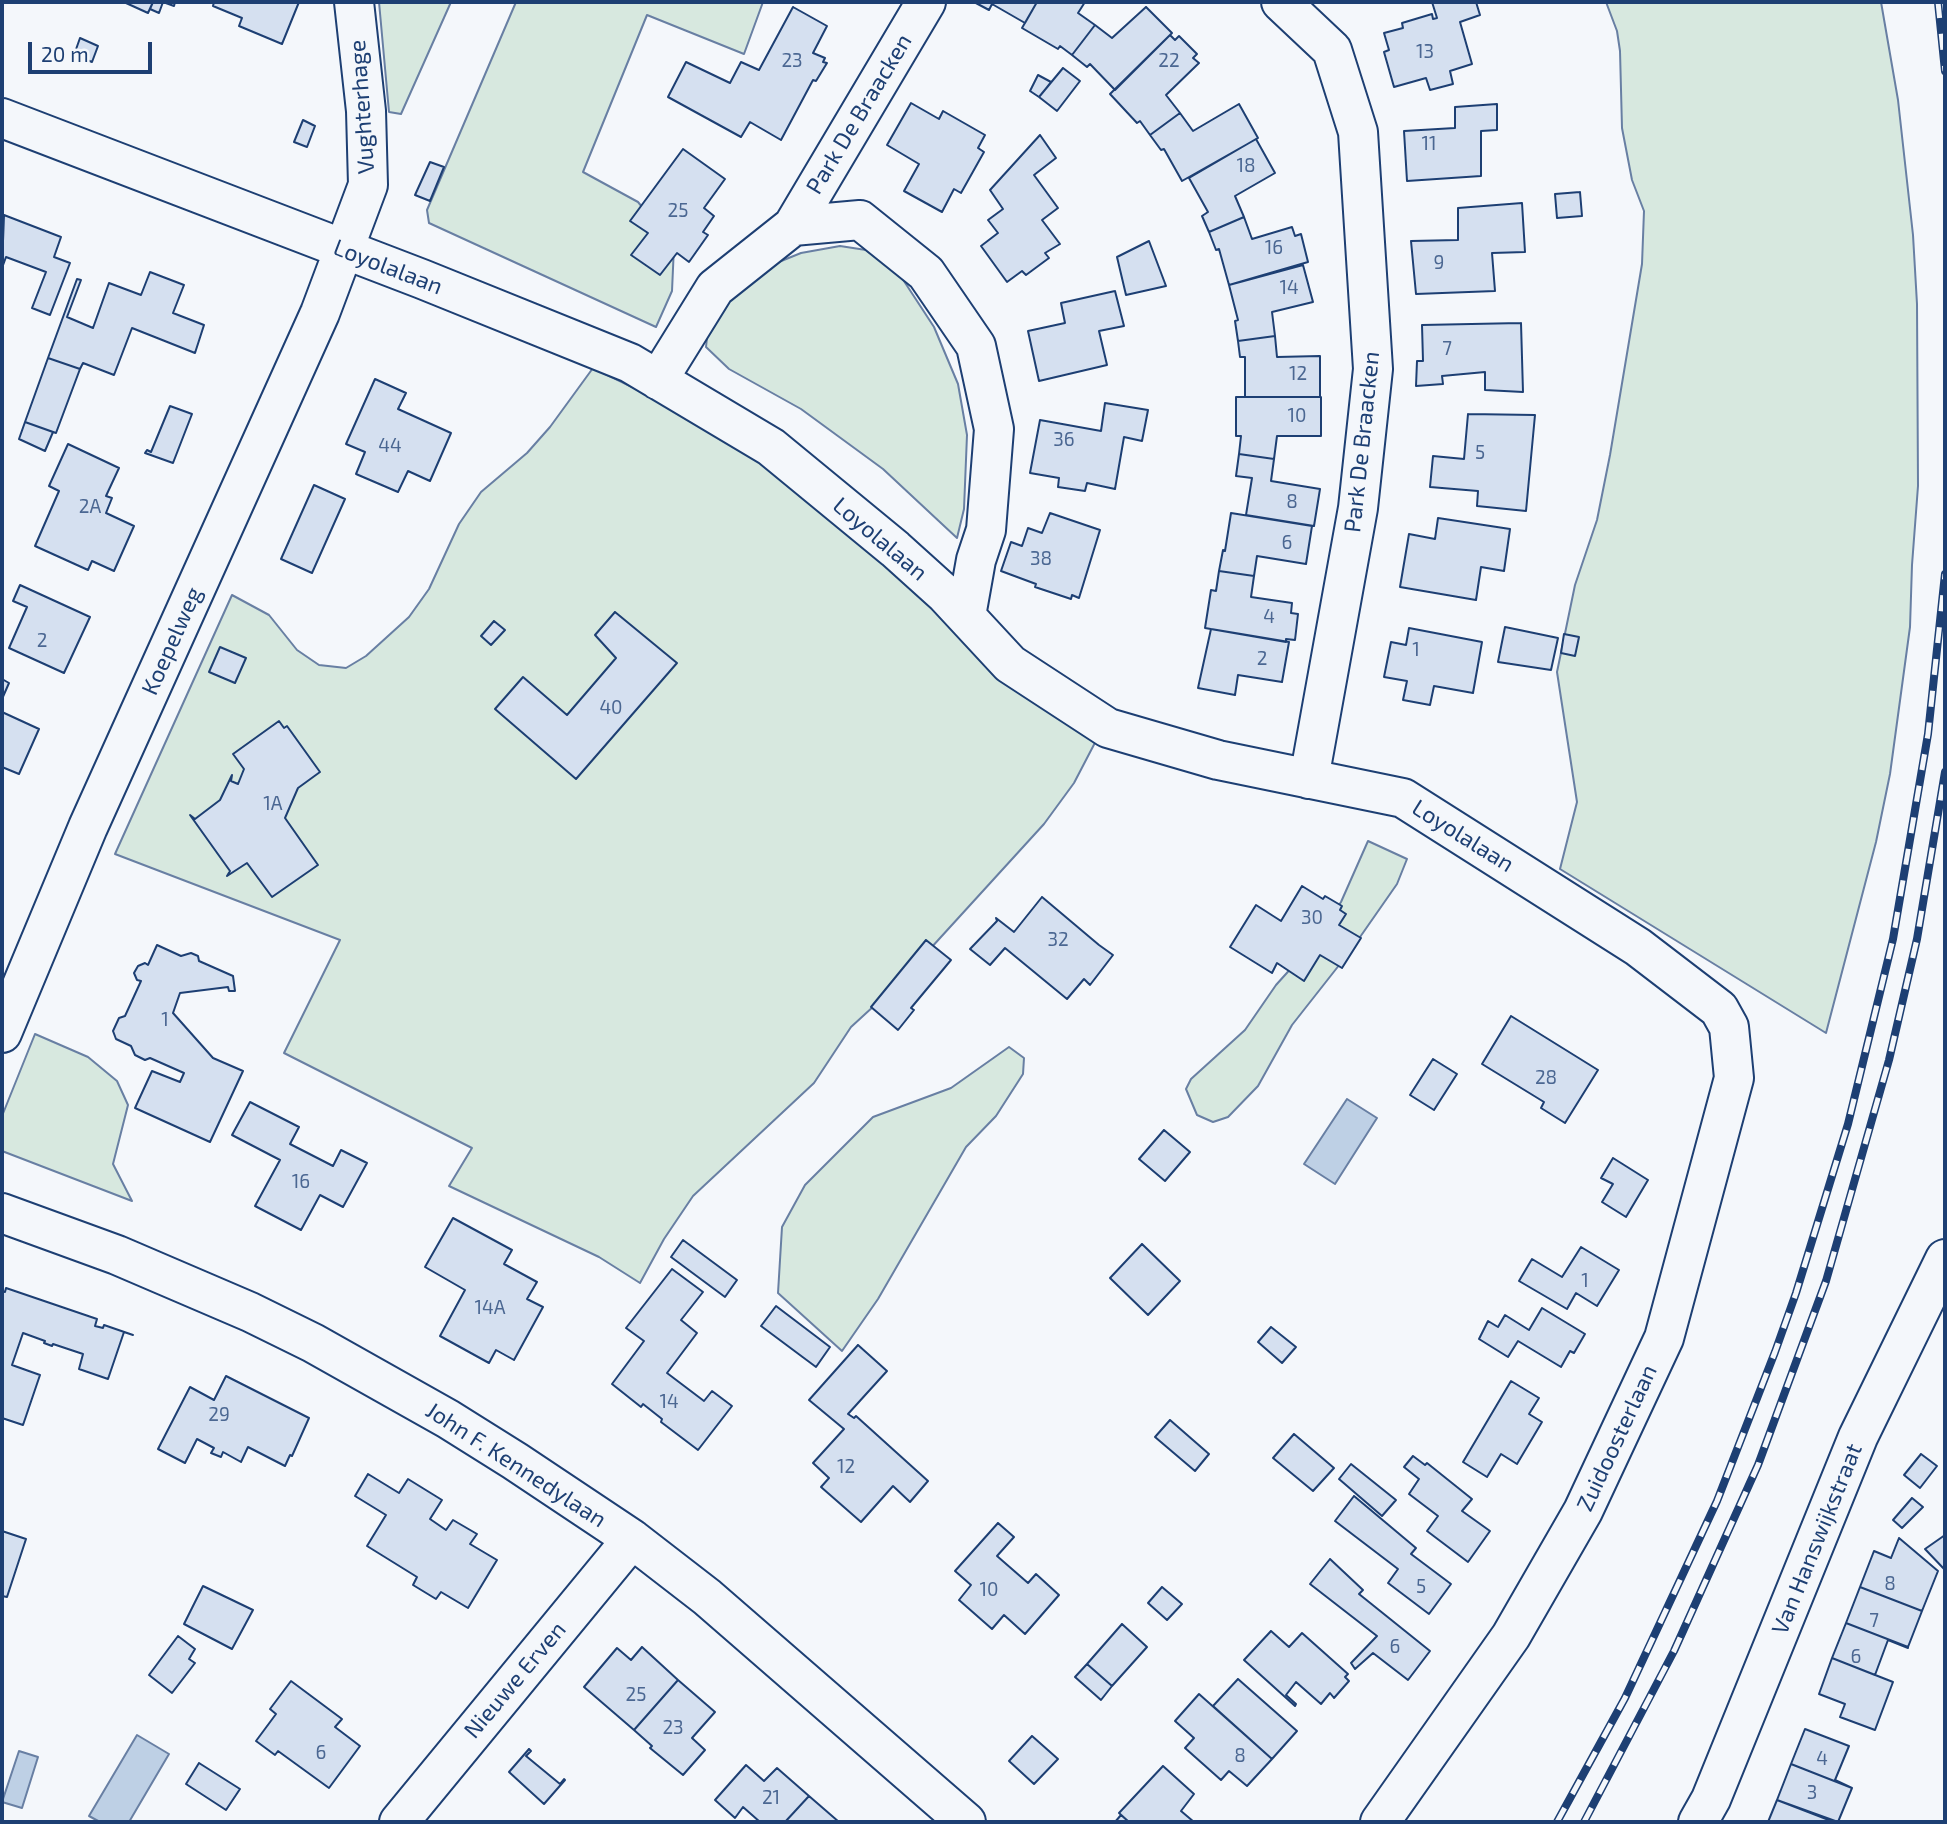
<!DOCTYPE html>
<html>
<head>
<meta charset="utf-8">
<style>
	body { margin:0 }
	#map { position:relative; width:1947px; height:1824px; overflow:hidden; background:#f4f7fb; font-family:"Exo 2",sans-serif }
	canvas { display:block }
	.frame { position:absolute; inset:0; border:4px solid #1d3f73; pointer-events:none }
	.scale { position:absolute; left:28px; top:42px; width:124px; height:32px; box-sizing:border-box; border:4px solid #1d3f73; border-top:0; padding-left:9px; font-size:21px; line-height:24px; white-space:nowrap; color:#1d3f73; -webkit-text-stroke:5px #f4f7fb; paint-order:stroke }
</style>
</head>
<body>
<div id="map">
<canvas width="1947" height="1824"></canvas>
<div class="frame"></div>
<div class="scale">20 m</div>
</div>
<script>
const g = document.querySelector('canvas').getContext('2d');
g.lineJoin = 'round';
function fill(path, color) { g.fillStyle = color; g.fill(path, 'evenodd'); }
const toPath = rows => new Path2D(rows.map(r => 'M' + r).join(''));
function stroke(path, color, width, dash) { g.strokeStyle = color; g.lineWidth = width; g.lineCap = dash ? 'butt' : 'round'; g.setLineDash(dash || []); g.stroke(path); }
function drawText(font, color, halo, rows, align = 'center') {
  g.font = font + ' "Exo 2",sans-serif'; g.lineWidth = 5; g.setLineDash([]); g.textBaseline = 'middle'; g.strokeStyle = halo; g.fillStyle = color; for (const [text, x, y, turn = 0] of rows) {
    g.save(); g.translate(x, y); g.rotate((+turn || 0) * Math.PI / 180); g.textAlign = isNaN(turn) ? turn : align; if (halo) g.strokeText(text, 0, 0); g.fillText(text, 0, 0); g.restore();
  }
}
const green = toPath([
	[379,2,451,2,401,114,389,112,379,2],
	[516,2,763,2,744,54,647,15,583,172,638,202,674,246,672,291,656,327,429,223,427,210,516,2],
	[1606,2,1881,2,1898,100,1913,235,1917,304,1918,486,1912,565,1910,627,1890,774,1876,842,1826,1033,1560,869,1577,802,1557,672,1575,585,1597,520,1610,455,1642,264,1644,211,1632,180,1622,128,1620,51,1617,31,1606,2],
	[840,246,866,250,900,275,934,327,958,384,967,435,964,509,957,538,883,469,801,409,729,369,706,347,709,319,759,270,801,253,840,246],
	[593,368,712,426,778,463,1099,735,1074,783,1044,824,899,983,851,1027,814,1083,693,1196,664,1239,640,1283,599,1257,449,1186,472,1148,284,1053,340,940,115,854,232,595,269,615,297,650,319,665,346,668,366,656,409,617,429,589,459,524,481,492,527,453,550,427,593,368],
	[1368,841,1407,859,1397,884,1351,950,1292,1025,1258,1086,1228,1117,1213,1122,1197,1115,1186,1089,1191,1079,1245,1030,1276,985,1312,945,1341,902,1368,841],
	[35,1034,88,1057,117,1081,128,1105,113,1164,132,1201,2,1151,2,1116,35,1034],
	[1009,1047,1024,1058,1023,1074,996,1116,966,1147,878,1299,842,1351,778,1293,782,1227,805,1185,873,1117,951,1088,1009,1047]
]);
const water = toPath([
	[1347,1099,1377,1118,1335,1184,1304,1164,1347,1099],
	[137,1735,169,1754,129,1822,100,1822,89,1816,137,1735],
	[19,1751,38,1757,22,1808,2,1802,19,1751]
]);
const building = toPath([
	[126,2,153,2,148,13,126,3,126,2],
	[153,2,175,2,174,6,163,2,159,13,150,9,153,2],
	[214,2,299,2,282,44,239,26,242,18,213,6,214,2],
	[974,2,1037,2,1025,23,992,4,989,10,974,2],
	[1037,2,1085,2,1078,13,1095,25,1072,55,1060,46,1058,49,1022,28,1037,2],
	[1432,2,1476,2,1480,15,1460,22,1472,64,1450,71,1453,84,1430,90,1426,78,1394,87,1384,52,1389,50,1384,33,1403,28,1402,23,1432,14,1433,19,1437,18,1432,2],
	[793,7,827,26,813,53,825,58,823,62,827,63,816,81,813,80,781,140,750,122,741,137,668,97,686,62,730,83,741,62,759,70,793,7],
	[1146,7,1172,33,1115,90,1090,64,1087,67,1072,55,1095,25,1112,38,1146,7],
	[1170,35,1175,40,1179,36,1197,54,1193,58,1199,63,1166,95,1180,113,1150,135,1140,121,1137,123,1110,94,1170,35],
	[80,38,98,46,92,62,74,55,80,38],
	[1063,68,1080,81,1057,111,1039,97,1063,68],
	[1038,75,1051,82,1039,97,1030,91,1038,75],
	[911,103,939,119,943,111,985,135,978,148,984,152,961,193,954,189,942,212,904,191,919,164,887,145,911,103],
	[1239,104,1258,138,1182,181,1164,149,1161,150,1150,135,1180,113,1193,131,1239,104],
	[1497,104,1497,130,1481,131,1481,176,1407,181,1404,131,1455,128,1455,107,1497,104],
	[303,120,315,126,307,147,294,142,303,120],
	[1040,135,1056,158,1034,175,1058,208,1042,220,1060,244,1045,253,1049,258,1026,275,1022,271,1007,282,981,246,998,233,988,220,1003,209,990,190,1040,135],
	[1256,139,1275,173,1235,196,1244,217,1209,232,1202,216,1208,212,1189,178,1256,139],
	[683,149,725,179,704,208,714,216,703,232,708,235,689,262,677,253,660,275,631,255,648,233,630,221,683,149],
	[430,162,444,167,430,201,415,195,430,162],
	[1580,192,1582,216,1557,218,1555,194,1580,192],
	[1522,203,1525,252,1492,253,1495,291,1416,294,1411,241,1458,240,1458,208,1522,203],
	[4,215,61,237,54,257,70,263,50,315,32,308,46,272,6,257,2,268,4,215],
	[1244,217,1252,239,1292,227,1295,236,1301,234,1308,262,1229,285,1219,249,1216,250,1209,232,1244,217],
	[1149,241,1166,286,1126,295,1117,257,1149,241],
	[1303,265,1313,302,1272,312,1275,336,1238,341,1235,321,1238,320,1229,285,1303,265],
	[150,272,184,285,173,313,204,325,195,353,132,328,114,375,83,363,80,369,48,358,77,279,81,280,67,317,93,328,109,283,141,295,150,272],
	[1115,291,1124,326,1099,331,1107,365,1039,381,1028,331,1065,323,1061,303,1115,291],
	[1521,323,1523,392,1485,390,1485,372,1442,376,1443,384,1416,386,1417,361,1423,361,1422,325,1521,323],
	[1275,336,1277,357,1320,356,1320,397,1245,397,1245,357,1240,357,1238,341,1275,336],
	[48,358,80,369,56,433,25,422,48,358],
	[375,379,406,393,398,409,451,433,430,481,408,471,398,492,356,474,365,452,346,444,375,379],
	[1236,397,1321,397,1321,436,1277,436,1274,459,1239,454,1241,436,1236,436,1236,397],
	[1105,403,1148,410,1142,441,1124,437,1115,489,1087,483,1085,491,1058,487,1059,478,1030,473,1040,420,1101,431,1105,403],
	[170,406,192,414,173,463,145,453,147,450,151,452,170,406],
	[1468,414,1535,415,1526,511,1477,506,1478,491,1430,487,1433,456,1464,459,1468,414],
	[25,422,53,432,45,451,19,439,25,422],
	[68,444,119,468,106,496,112,498,106,513,134,526,114,571,92,561,88,570,35,546,59,491,49,486,68,444],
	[1239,454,1274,459,1271,481,1320,489,1314,526,1246,515,1252,478,1236,476,1239,454],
	[314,485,345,499,312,573,281,559,314,485],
	[1050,513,1100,530,1079,598,1072,595,1071,599,1035,587,1036,584,1001,571,1011,542,1022,546,1028,528,1042,533,1050,513],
	[1231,513,1312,526,1306,564,1257,556,1254,576,1219,571,1223,550,1225,551,1231,513],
	[1438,518,1510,529,1504,571,1481,567,1476,600,1400,587,1409,534,1435,539,1438,518],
	[1219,571,1254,576,1251,597,1292,603,1291,613,1298,614,1295,640,1286,639,1286,642,1205,628,1211,590,1216,591,1219,571],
	[20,585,90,617,64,673,9,648,27,607,13,601,20,585],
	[615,612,677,663,576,779,495,709,523,677,567,715,616,658,595,635,615,612],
	[494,621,505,630,491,645,481,636,494,621],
	[1505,627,1558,638,1551,670,1498,662,1505,627],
	[1409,628,1482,642,1473,693,1434,686,1430,705,1403,700,1407,681,1384,677,1391,642,1406,645,1409,628],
	[1211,629,1289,642,1282,682,1238,675,1235,695,1198,688,1211,629],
	[1564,634,1579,637,1575,656,1561,653,1564,634],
	[220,647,246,658,235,683,209,672,220,647],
	[2,679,9,683,2,699,2,679],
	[2,712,39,729,19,774,2,767,2,712],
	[279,721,284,728,287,726,320,772,298,788,285,818,318,865,272,897,247,863,227,876,230,871,190,815,195,819,220,800,232,775,231,781,238,784,244,769,233,754,279,721],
	[1302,886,1323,899,1325,896,1342,906,1340,910,1346,914,1339,925,1361,938,1342,968,1320,955,1304,981,1277,963,1272,973,1230,947,1256,905,1281,921,1302,886],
	[1042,897,1099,945,1113,955,1090,985,1084,979,1067,999,1005,948,990,965,970,949,997,921,996,918,1014,932,1042,897],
	[926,940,951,960,911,1008,914,1010,898,1030,871,1007,926,940],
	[157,945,181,956,191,953,198,956,199,961,233,976,235,991,229,991,228,987,180,993,173,1013,213,1058,243,1071,210,1142,135,1108,152,1071,180,1082,184,1073,150,1058,145,1060,135,1055,131,1046,116,1039,113,1031,119,1018,125,1016,141,981,137,980,134,973,138,966,145,963,148,965,157,945],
	[1511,1016,1598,1070,1565,1123,1541,1108,1544,1102,1482,1064,1511,1016],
	[1433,1059,1457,1074,1434,1110,1410,1095,1433,1059],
	[250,1102,299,1127,290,1144,333,1166,341,1150,367,1163,343,1207,320,1195,301,1230,255,1206,280,1160,232,1135,250,1102],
	[1164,1130,1190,1152,1165,1181,1139,1159,1164,1130],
	[1613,1158,1648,1180,1626,1217,1602,1202,1613,1184,1601,1178,1613,1158],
	[453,1218,512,1250,504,1264,537,1282,527,1299,543,1307,514,1360,496,1350,489,1363,440,1336,465,1290,425,1267,453,1218],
	[683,1240,737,1280,725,1297,671,1257,683,1240],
	[1142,1244,1180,1281,1148,1315,1110,1278,1142,1244],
	[1581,1247,1619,1270,1597,1306,1576,1293,1567,1309,1519,1281,1532,1259,1562,1277,1581,1247],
	[672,1269,703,1292,681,1320,697,1333,667,1373,704,1401,712,1391,732,1406,698,1450,661,1422,662,1419,643,1404,641,1407,612,1384,644,1341,626,1328,672,1269],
	[6,1288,97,1319,95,1326,103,1328,104,1325,133,1335,124,1332,108,1379,79,1369,83,1354,53,1344,52,1346,44,1343,45,1341,23,1333,12,1365,40,1375,23,1425,2,1418,2,1291,5,1292,6,1288],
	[776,1306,830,1347,816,1367,761,1326,776,1306],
	[1542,1308,1585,1334,1574,1353,1570,1351,1561,1367,1518,1341,1508,1357,1479,1339,1488,1321,1498,1327,1505,1315,1529,1330,1542,1308],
	[1271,1327,1296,1347,1282,1363,1258,1342,1271,1327],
	[858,1345,887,1371,848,1414,854,1418,856,1416,928,1481,910,1502,893,1486,861,1522,821,1487,829,1478,813,1463,844,1429,809,1400,858,1345],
	[226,1376,309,1418,292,1456,290,1455,285,1466,248,1447,241,1462,223,1452,221,1457,211,1453,214,1448,197,1439,185,1463,158,1449,190,1387,214,1400,226,1376],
	[1511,1381,1539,1398,1529,1414,1542,1422,1517,1464,1501,1454,1487,1477,1463,1462,1511,1381],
	[1170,1420,1209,1454,1195,1471,1155,1437,1170,1420],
	[1294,1434,1334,1468,1313,1491,1273,1458,1294,1434],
	[1921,1454,1937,1466,1920,1488,1904,1475,1921,1454],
	[1413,1456,1425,1465,1427,1463,1472,1499,1462,1511,1490,1531,1468,1562,1427,1531,1438,1516,1409,1494,1419,1479,1404,1467,1413,1456],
	[1351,1464,1396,1500,1382,1516,1339,1479,1351,1464],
	[368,1474,399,1493,408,1479,442,1500,430,1519,446,1530,453,1520,477,1534,470,1544,497,1560,468,1608,441,1592,436,1599,413,1585,417,1577,367,1546,386,1515,355,1496,368,1474],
	[1354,1496,1416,1548,1411,1554,1451,1584,1429,1614,1388,1583,1398,1569,1335,1521,1354,1496],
	[1912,1498,1923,1507,1902,1528,1893,1520,1912,1498],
	[998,1523,1014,1537,997,1556,1028,1583,1036,1574,1059,1595,1025,1634,1004,1615,992,1629,959,1600,971,1585,955,1571,998,1523],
	[2,1531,26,1539,7,1597,2,1596,2,1531],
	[1945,1535,1945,1570,1925,1549,1945,1535],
	[1899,1538,1938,1571,1922,1611,1860,1587,1874,1551,1891,1558,1899,1538],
	[1330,1559,1363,1590,1359,1594,1430,1651,1408,1680,1373,1653,1355,1669,1351,1663,1377,1636,1310,1584,1330,1559],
	[203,1586,253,1610,232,1649,184,1624,203,1586],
	[1162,1587,1182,1604,1167,1620,1148,1603,1162,1587],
	[1860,1587,1922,1611,1908,1647,1846,1623,1860,1587],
	[1846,1623,1908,1647,1908,1648,1888,1640,1875,1675,1832,1658,1846,1623],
	[1122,1624,1147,1647,1112,1686,1087,1664,1122,1624],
	[1271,1631,1289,1647,1302,1633,1348,1674,1345,1677,1349,1681,1334,1698,1330,1693,1321,1704,1296,1682,1286,1695,1296,1704,1295,1706,1244,1660,1271,1631],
	[178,1636,195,1649,189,1659,195,1663,172,1693,149,1675,178,1636],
	[642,1647,678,1680,634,1730,584,1687,617,1648,631,1660,642,1647],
	[1832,1658,1893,1682,1875,1730,1840,1717,1845,1704,1819,1694,1832,1658],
	[1087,1664,1112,1686,1101,1700,1075,1677,1087,1664],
	[1238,1679,1297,1731,1272,1759,1213,1706,1238,1679],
	[678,1680,715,1712,692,1738,705,1750,683,1775,650,1748,652,1746,634,1730,678,1680],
	[291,1681,342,1719,335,1727,360,1746,329,1788,278,1751,275,1755,256,1741,276,1714,270,1709,291,1681],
	[1199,1694,1272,1759,1247,1786,1229,1771,1221,1780,1185,1748,1194,1738,1175,1721,1199,1694],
	[1805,1729,1849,1746,1835,1780,1852,1788,1791,1764,1805,1729],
	[1032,1736,1058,1759,1034,1784,1009,1761,1032,1736],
	[529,1749,531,1751,526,1756,560,1784,564,1779,565,1780,544,1804,509,1772,529,1749],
	[199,1763,240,1789,226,1810,186,1784,199,1763],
	[1791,1764,1852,1788,1838,1822,1777,1800,1791,1764],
	[746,1765,764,1781,777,1768,809,1796,785,1822,760,1822,743,1807,735,1818,715,1800,746,1765],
	[1163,1766,1194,1794,1181,1811,1194,1822,1129,1822,1119,1813,1163,1766],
	[809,1796,839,1822,785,1822,809,1796],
	[1777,1800,1834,1822,1768,1822,1777,1800],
	[1121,1815,1129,1822,1115,1822,1121,1815]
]);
const minor = toPath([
	[1281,2,1332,50,1358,132,1373,369,1358,508,1309,779],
	[2,118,422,279,630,363,771,447,895,549,946,595,1010,664,1108,728,1218,760,1403,798,1638,947,1719,1009,1729,1027,1734,1078,1664,1338,1583,1511,1511,1636,1380,1822],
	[793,226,926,2],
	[658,380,715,288,793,226,860,220,926,273,976,346,994,429,986,530,976,560,966,616],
	[2,1033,88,827,320,313,368,185,366,111,354,2],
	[2,1213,117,1255,250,1312,313,1343,448,1419,515,1461,632,1539,707,1597,966,1822],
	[399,1822,632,1539],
	[1698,1822,1711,1799,1858,1437,1945,1259]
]);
const rail = toPath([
	[1938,2,1945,71],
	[1557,1822,1625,1698,1717,1501,1775,1352,1796,1293,1848,1124,1893,939,1928,734,1945,574],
	[1584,1822,1674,1651,1758,1465,1826,1281,1889,1060,1917,939,1945,772]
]);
const numberNames = [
	["13",1425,52],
	["23",792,61],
	["22",1169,61],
	["11",1429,144],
	["18",1246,166],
	["25",678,211],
	["16",1274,248],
	["9",1439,263],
	["14",1289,288],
	["7",1447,349],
	["12",1298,374],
	["10",1297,416],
	["36",1064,440],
	["44",390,446],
	["5",1480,453],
	["8",1292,502],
	["2A",90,507],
	["6",1287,543],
	["38",1041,559],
	["4",1269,617],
	["2",42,641],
	["1",1416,650],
	["2",1262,659],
	["40",611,708],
	["1A",273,804],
	["30",1312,918],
	["32",1058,940],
	["1",165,1020],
	["28",1546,1078],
	["16",301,1182],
	["1",1585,1281],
	["14A",490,1308],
	["14",669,1402],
	["29",219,1415],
	["12",846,1467],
	["8",1890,1584],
	["5",1421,1587],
	["10",989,1590],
	["7",1874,1621],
	["6",1395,1647],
	["6",1856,1657],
	["25",636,1695],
	["23",673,1728],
	["6",321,1753],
	["8",1240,1756],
	["4",1822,1759],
	["3",1812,1793],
	["21",771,1798]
];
const streetNames = [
	["Vughterhage",362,107,-94],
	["Park De Braacken",859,114,-59],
	["Loyolalaan",388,267,21],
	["Park De Braacken",1362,442,-84],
	["Loyolalaan",880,539,40],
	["Koepelweg",172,641,-66],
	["Loyolalaan",1463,836,32],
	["Zuidoosterlaan",1617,1438,-65],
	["John F. Kennedylaan",516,1465,33],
	["Van Hanswijkstraat",1817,1539,-68],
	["Nieuwe Erven",515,1680,-50]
];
fill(green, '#d7e8df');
stroke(green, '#687fa3', 2);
fill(water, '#bed0e5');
stroke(water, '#687fa3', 2);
fill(building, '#d5e0f0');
stroke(building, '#1d3f73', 2);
stroke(minor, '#1d3f73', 42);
stroke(minor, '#f4f7fb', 38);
stroke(rail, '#1d3f73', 8);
stroke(rail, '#f4f7fb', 5, [16]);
drawText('19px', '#4b6792', null, numberNames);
drawText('23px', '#1d3f73', '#f4f7fb', streetNames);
</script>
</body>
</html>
